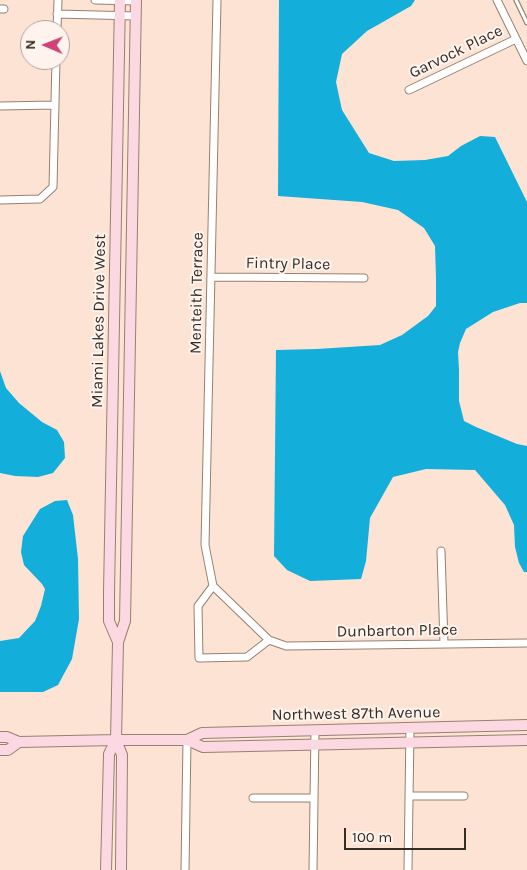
<!DOCTYPE html>
<html>
<head>
<meta charset="utf-8">
<style>
	body { margin:0 }
	#map { position:relative; width:527px; height:870px; overflow:hidden; background:#fde3d3; font-family:Karla,sans-serif }
	canvas { display:block }
	.north { position:absolute; left:20px; top:20px; width:50px; height:50px; box-sizing:border-box; background:#fef4ed; border:1px solid #aea49d; border-radius:50%; rotate:271deg; font-size:14px; font-weight:700; line-height:20px; text-align:center; color:#362c26 }
	.north::after { content:''; display:block; margin:auto; width:18px; height:22px; background:#ce4377; clip-path:polygon(50% 0,100% 100%,50% 72%,0 100%) }
	.scale { position:absolute; left:344px; top:828px; width:122px; height:22px; box-sizing:border-box; border:2px solid #362c26; border-top:0; padding-left:6px; font-size:15px; line-height:18px; white-space:nowrap; color:#362c26; -webkit-text-stroke:4px #fef4ed; paint-order:stroke }
</style>
</head>
<body>
<div id="map">
<canvas width="527" height="870"></canvas>
<div class="north">N</div>
<div class="scale">100 m</div>
</div>
<script>
const g = document.querySelector('canvas').getContext('2d');
g.lineJoin = 'round';
function fill(path, color) { g.fillStyle = color; g.fill(path, 'evenodd'); }
const toPath = rows => new Path2D(rows.map(r => 'M' + r).join(''));
function stroke(path, color, width, dash) { g.strokeStyle = color; g.lineWidth = width; g.lineCap = dash ? 'butt' : 'round'; g.setLineDash(dash || []); g.stroke(path); }
function drawText(font, color, halo, rows, align = 'center') {
  g.font = font + ' Karla,sans-serif'; g.lineWidth = 4; g.setLineDash([]); g.textBaseline = 'middle'; g.strokeStyle = halo; g.fillStyle = color; for (const [text, x, y, turn = 0] of rows) {
    g.save(); g.translate(x, y); g.rotate((+turn || 0) * Math.PI / 180); g.textAlign = isNaN(turn) ? turn : align; if (halo) g.strokeText(text, 0, 0); g.fillText(text, 0, 0); g.restore();
  }
}
const water = toPath([
	[279,0,415,0,411,6,367,31,342,54,336,82,342,110,369,153,394,161,425,160,448,156,461,146,480,136,495,137,527,202,527,303,520,303,493,312,466,329,460,343,458,352,459,370,459,401,464,421,476,427,517,444,527,446,527,572,524,572,519,563,515,547,514,525,505,505,475,470,426,469,393,477,370,518,366,561,361,579,310,581,287,570,274,556,276,350,317,349,380,345,402,335,428,316,436,306,436,278,435,246,424,228,398,210,362,202,278,196],
	[0,371,6,388,19,403,42,422,57,430,64,442,65,458,53,473,38,477,15,476,0,473],
	[67,500,73,515,78,559,79,619,72,659,58,685,43,692,0,692,0,641,19,638,35,621,41,606,45,589,42,584,24,565,21,552,23,536,40,509,55,501]
]);
const lane = toPath([
	[516,0,527,23]
]);
const street = toPath([
	[95,0,136,1],
	[497,0,527,61],
	[0,9,4,9],
	[57,14,136,16],
	[57,30,58,0],
	[409,90,516,39],
	[0,106,55,105],
	[0,200,40,199,53,187,56,60],
	[211,277,364,278],
	[441,551,444,644],
	[213,586,205,545,217,0],
	[213,586,269,640,286,646,527,643],
	[213,586,198,606,199,658,247,657,269,640],
	[409,796,464,796],
	[253,798,314,798],
	[185,870,187,740],
	[313,870,315,730],
	[408,870,410,728]
]);
const secondary = toPath([
	[118,642,109,621,109,592,120,0],
	[0,737,7,737,19,742,116,740,187,740,203,747,527,740],
	[187,740,202,733,527,725],
	[0,750,8,750,19,742],
	[106,870,109,754,116,740],
	[121,870,122,755,116,740,118,642,125,621,136,0]
]);
const streetNames = [
	["Garvock Place",456,52,-26],
	["Fintry Place",288,264,1],
	["Menteith Terrace",197,293,-89],
	["Miami Lakes Drive West",99,321,-89],
	["Dunbarton Place",397,631,-1],
	["Northwest 87th Avenue",356,714,-1]
];
fill(water, '#14aeda');
stroke(lane, '#978071', 5.5);
stroke(street, '#978071', 9);
stroke(secondary, '#978071', 12);
stroke(lane, '#fff', 3);
stroke(street, '#fff', 7);
stroke(secondary, '#fcd8e2', 10);
drawText('16px', '#362c26', '#fef4ed', streetNames);
</script>
</body>
</html>
